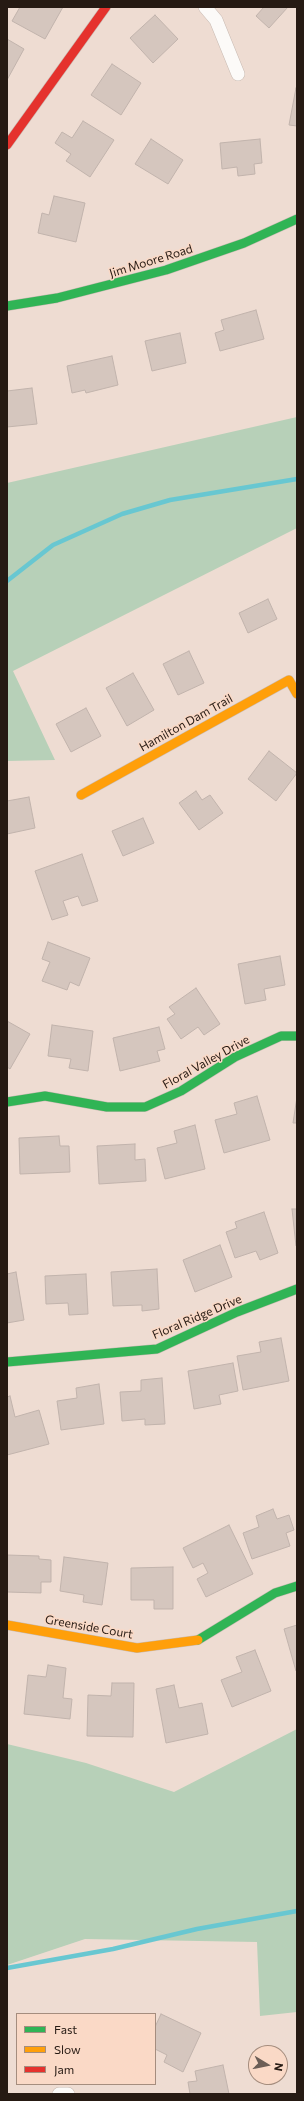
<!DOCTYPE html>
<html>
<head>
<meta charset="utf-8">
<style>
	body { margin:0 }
	#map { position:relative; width:304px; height:2101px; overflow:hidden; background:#eedcd2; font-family:Commissioner,sans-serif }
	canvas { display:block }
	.frame { position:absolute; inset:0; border:8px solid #261a13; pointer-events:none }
	.legend { position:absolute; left:16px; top:2013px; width:140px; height:72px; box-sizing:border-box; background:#fad9c6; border:1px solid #a58d7e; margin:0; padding:5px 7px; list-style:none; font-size:12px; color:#261a13 }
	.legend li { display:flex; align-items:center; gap:8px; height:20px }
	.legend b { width:20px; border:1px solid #a58d7e }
	.north { position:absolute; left:248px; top:2045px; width:40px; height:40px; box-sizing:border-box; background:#fad9c6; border:1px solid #a58d7e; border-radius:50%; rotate:100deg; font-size:11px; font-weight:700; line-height:16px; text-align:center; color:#261a13 }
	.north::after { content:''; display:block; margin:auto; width:14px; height:18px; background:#6c5e56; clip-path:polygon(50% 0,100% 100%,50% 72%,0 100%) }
</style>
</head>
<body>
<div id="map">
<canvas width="304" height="2101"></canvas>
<div class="frame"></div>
<ul class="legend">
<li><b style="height:5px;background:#30b455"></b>Fast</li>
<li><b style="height:5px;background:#ff9f0a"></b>Slow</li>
<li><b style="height:5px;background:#e5322d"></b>Jam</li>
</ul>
<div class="north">N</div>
</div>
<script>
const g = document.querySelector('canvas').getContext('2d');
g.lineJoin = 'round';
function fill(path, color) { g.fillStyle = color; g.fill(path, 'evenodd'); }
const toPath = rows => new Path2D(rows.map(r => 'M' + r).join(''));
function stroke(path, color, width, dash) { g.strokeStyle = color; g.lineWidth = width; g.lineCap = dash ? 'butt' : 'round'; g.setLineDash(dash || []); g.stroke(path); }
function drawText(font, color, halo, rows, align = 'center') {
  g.font = font + ' Commissioner,sans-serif'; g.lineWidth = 3; g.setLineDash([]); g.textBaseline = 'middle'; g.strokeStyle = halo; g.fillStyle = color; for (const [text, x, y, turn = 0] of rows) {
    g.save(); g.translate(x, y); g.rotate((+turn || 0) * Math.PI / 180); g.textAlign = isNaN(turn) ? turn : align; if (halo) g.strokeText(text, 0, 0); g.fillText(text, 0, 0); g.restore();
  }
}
const green = toPath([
	[297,417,297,528,13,671,55,760,7,761,7,483],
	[297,1729,297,2012,260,2016,257,1942,85,1939,7,1965,7,1744,86,1763,174,1792]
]);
const stream = toPath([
	[7,581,53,545,122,514,170,500,297,479],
	[7,1968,113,1949,197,1929,297,1911]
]);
const building = toPath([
	[20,7,63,7,45,39,12,21,20,7],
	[264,7,288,7,269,28,256,16,264,7],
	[155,15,178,39,153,63,130,38,155,15],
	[7,39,24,49,7,80,7,39],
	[112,64,141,83,121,115,91,95,112,64],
	[296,88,297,88,297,126,289,125,296,88],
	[83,121,114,140,90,177,66,161,71,154,55,143,62,132,72,138,83,121],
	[151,139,183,160,168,184,135,164,151,139],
	[260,139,262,163,254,164,255,174,238,176,237,167,222,169,220,143,260,139],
	[54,196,85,203,76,242,38,233,42,213,49,215,54,196],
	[256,310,264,339,220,351,215,333,224,330,221,320,256,310],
	[180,333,186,363,152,371,145,341,180,333],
	[112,356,118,385,86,393,85,390,72,393,67,366,112,356],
	[32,388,37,424,7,427,7,391,32,388],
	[268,599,277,619,248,633,239,613,268,599],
	[189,651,204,683,178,695,163,664,189,651],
	[133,673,154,710,127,726,106,688,133,673],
	[86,708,101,736,71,752,56,724,86,708],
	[269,751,297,773,276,801,248,779,269,751],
	[196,791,202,800,210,795,223,813,199,830,179,803,196,791],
	[29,797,35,828,7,834,7,801,29,797],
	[143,818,154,843,123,856,112,831,143,818],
	[82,854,98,901,82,906,78,896,63,901,68,915,52,920,35,871,82,854],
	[48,942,90,958,79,986,70,982,67,990,42,981,50,962,42,959,48,942],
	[280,956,285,985,264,989,266,1000,245,1004,238,964,280,956],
	[196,988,220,1024,204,1035,198,1027,181,1039,167,1019,175,1014,169,1007,196,988],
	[7,1021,30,1034,10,1069,7,1067,7,1021],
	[52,1025,93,1031,88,1071,69,1068,71,1059,48,1056,52,1025],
	[159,1027,165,1049,157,1051,160,1061,120,1071,113,1038,159,1027],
	[257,1096,270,1140,224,1153,215,1120,237,1114,234,1103,257,1096],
	[297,1097,297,1123,293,1123,297,1097],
	[195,1125,205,1169,165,1179,157,1148,177,1143,174,1131,195,1125],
	[59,1136,60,1146,69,1146,70,1172,20,1174,19,1138,59,1136],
	[135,1144,135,1160,145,1159,146,1181,99,1184,97,1146,135,1144],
	[292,1209,297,1209,297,1246,296,1246,292,1209],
	[264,1212,278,1253,260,1260,256,1251,235,1258,226,1232,237,1228,235,1222,264,1212],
	[220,1245,232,1277,195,1292,183,1260,220,1245],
	[157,1269,159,1309,142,1311,142,1305,113,1306,111,1272,157,1269],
	[16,1272,24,1320,7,1323,7,1274,16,1272],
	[86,1274,88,1314,69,1315,68,1303,46,1304,45,1276,86,1274],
	[281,1338,289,1381,243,1390,237,1356,261,1352,259,1342,281,1338],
	[233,1363,238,1391,219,1395,221,1404,194,1409,188,1371,233,1363],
	[162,1378,165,1424,145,1425,145,1419,122,1421,120,1392,141,1391,141,1380,162,1378],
	[99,1384,104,1424,61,1430,57,1401,77,1398,76,1388,99,1384],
	[10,1396,15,1417,39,1410,49,1444,7,1455,7,1397,10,1396],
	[273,1509,277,1519,289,1515,294,1530,286,1533,290,1546,252,1559,243,1533,259,1527,256,1516,273,1509],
	[229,1525,253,1574,206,1597,197,1579,208,1573,203,1563,193,1568,183,1548,229,1525],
	[7,1555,39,1556,39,1559,51,1560,51,1582,41,1582,41,1593,7,1592,7,1555],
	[64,1557,108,1563,102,1605,83,1602,84,1595,60,1591,64,1557],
	[173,1567,173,1609,154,1609,154,1600,131,1600,131,1568,173,1567],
	[297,1625,297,1671,296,1671,284,1629,297,1625],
	[255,1650,271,1691,232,1707,221,1680,242,1672,236,1657,255,1650],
	[48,1665,66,1668,63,1698,72,1699,70,1719,24,1714,28,1675,46,1677,48,1665],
	[112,1683,134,1683,133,1737,87,1736,88,1695,111,1696,112,1683],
	[174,1685,179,1708,202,1703,208,1734,166,1743,156,1689,174,1685],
	[161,2014,201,2033,183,2072,164,2062,167,2055,155,2049,155,2027,161,2014],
	[223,2065,229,2094,190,2094,188,2082,197,2081,195,2071,223,2065]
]);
const street = toPath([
	[205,7,216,20,238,74],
	[59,2094,68,2094]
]);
const fast = toPath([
	[7,306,57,298,166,270,244,243,297,219],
	[7,1102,45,1096,107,1107,145,1107,181,1091,235,1057,281,1036,297,1036],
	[7,1362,157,1349,237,1312,297,1289],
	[198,1640,275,1593,297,1586]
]);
const slow = toPath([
	[81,795,289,680,297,694],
	[7,1625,137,1648,198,1640]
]);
const jam = toPath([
	[7,145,106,7]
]);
const streetNames = [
	["Jim Moore Road",151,261,-17],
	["Hamilton Dam Trail",186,723,-29],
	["Floral Valley Drive",206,1062,-29],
	["Floral Ridge Drive",197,1317,-23],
	["Greenside Court",89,1627,10]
];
fill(green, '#b7d0b8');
stroke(stream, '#68c7d1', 4.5);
fill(building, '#d5c6be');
stroke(building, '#c1b3ac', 1);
stroke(street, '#c8bab2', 14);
stroke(fast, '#c8bab2', 10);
stroke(slow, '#c8bab2', 10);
stroke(jam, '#c8bab2', 10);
stroke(street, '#fcfaf8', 13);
stroke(fast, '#30b455', 9);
stroke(slow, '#ff9f0a', 9);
stroke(jam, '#e5322d', 9);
drawText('12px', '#261a13', '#fad9c6', streetNames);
</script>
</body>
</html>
